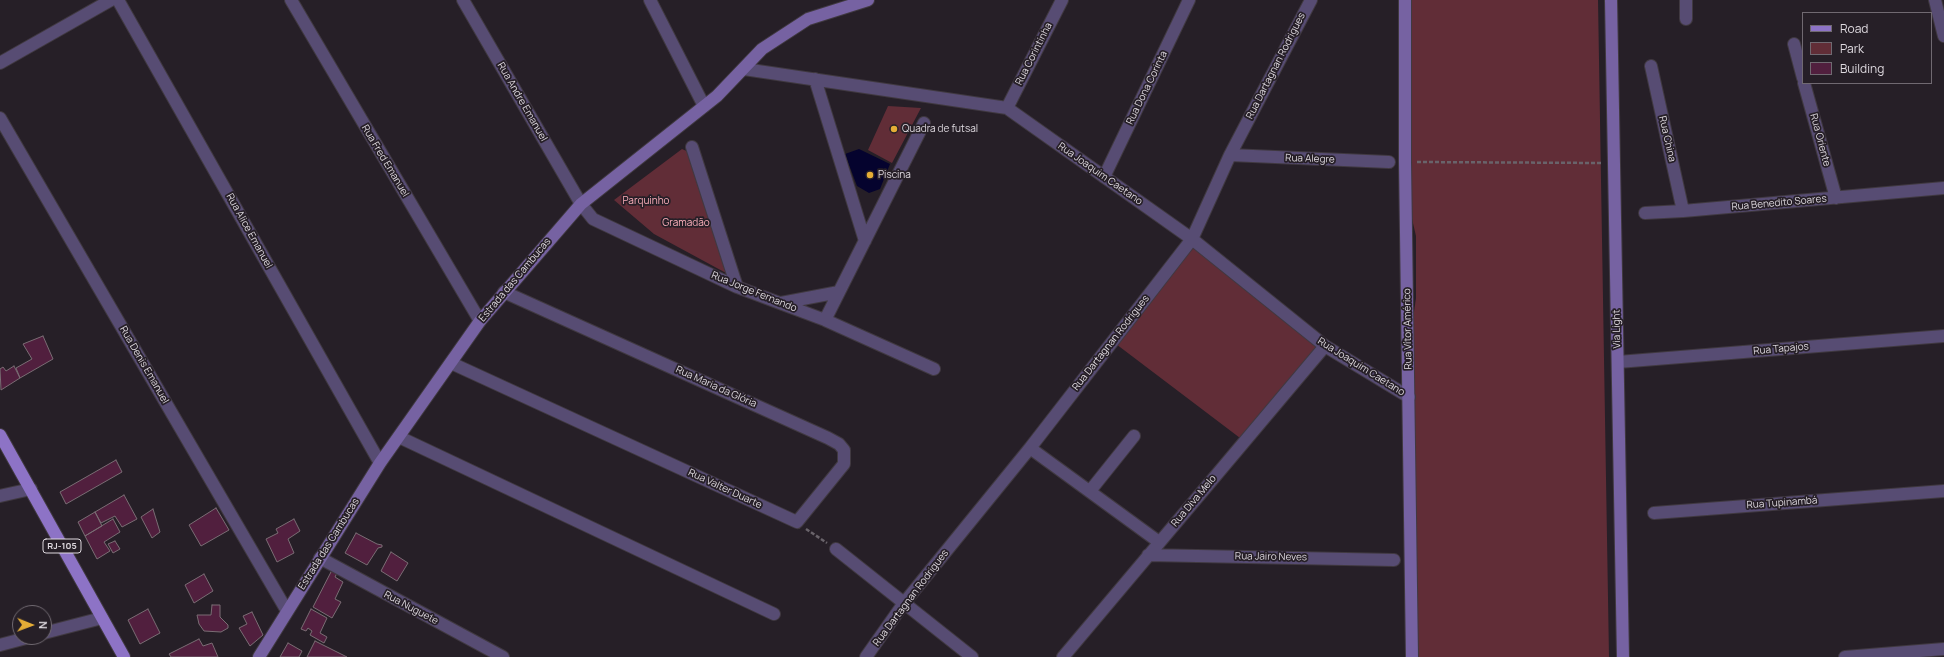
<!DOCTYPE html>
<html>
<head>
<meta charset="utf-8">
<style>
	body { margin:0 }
	#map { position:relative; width:1944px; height:657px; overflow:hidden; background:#261f27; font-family:Manrope,sans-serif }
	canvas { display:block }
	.legend { position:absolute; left:1802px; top:12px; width:130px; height:72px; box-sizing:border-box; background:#261f27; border:1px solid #706971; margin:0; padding:5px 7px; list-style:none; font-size:12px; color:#ded9df }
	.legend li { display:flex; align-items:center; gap:8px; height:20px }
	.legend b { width:20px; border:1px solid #706971 }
	.north { position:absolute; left:12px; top:605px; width:40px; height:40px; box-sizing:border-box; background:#261f27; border:1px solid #706971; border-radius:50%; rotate:91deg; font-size:11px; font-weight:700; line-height:16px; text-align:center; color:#ded9df }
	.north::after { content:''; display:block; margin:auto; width:14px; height:18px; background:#e5ad36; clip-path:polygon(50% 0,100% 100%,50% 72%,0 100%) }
</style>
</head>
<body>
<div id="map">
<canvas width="1944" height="657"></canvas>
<ul class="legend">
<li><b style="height:5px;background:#8d73c6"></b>Road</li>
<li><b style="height:11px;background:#612d37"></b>Park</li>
<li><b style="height:11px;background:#511f3e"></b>Building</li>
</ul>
<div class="north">N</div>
</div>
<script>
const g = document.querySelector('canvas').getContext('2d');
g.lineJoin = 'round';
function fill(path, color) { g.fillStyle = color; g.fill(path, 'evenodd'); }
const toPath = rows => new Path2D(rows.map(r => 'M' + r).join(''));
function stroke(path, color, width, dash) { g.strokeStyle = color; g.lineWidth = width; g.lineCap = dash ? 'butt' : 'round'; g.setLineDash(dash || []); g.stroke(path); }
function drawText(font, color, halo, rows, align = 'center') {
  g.font = font + ' Manrope,sans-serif'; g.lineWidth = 3.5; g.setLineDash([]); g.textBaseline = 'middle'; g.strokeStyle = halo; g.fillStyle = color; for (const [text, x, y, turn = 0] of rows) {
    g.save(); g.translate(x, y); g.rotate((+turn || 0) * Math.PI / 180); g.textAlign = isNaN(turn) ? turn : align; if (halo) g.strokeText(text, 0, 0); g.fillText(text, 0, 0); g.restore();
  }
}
const green = toPath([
	[1410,0,1598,0,1609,657,1414,657,1410,340,1416,298,1416,236,1409,206],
	[888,106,921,108,892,163,868,150],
	[682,149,691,153,726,273,654,234,614,200],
	[1192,239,1325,346,1244,441,1112,341]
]);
const water = toPath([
	[859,149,890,164,880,189,869,193,857,186,845,154]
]);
const building = toPath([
	[43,336,53,359,20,378,16,368,32,359,23,344,43,336],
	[14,366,20,378,1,390,0,369,3,367,6,371,14,366],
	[116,460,122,472,66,504,60,492,116,460],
	[124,495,137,519,122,527,115,516,101,523,95,512,124,495],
	[216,508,229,530,201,546,189,525,216,508],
	[153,509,160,532,152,538,141,517,153,509],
	[95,512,102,526,85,536,78,522,95,512],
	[113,519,120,532,104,542,110,551,97,559,85,536,113,519],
	[294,519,300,531,288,539,294,553,277,562,266,539,278,533,276,529,294,519],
	[356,533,377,544,382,545,382,547,378,548,367,565,345,553,356,533],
	[115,541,120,549,113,553,108,544,115,541],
	[391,552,408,563,397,581,381,571,391,552],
	[332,570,337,573,335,577,343,582,335,599,341,602,332,618,313,607,332,570],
	[204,574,213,591,194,603,185,585,204,574],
	[212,605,220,605,220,617,228,625,228,628,221,632,204,631,199,624,197,615,211,615,212,605],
	[148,609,160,633,140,644,128,620,148,609],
	[311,609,327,618,320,633,327,637,324,643,310,635,312,631,308,628,306,631,301,629,311,609],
	[252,612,263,635,250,646,239,628,247,624,243,616,252,612],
	[199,639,203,646,212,643,218,657,171,657,169,654,199,639],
	[315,641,347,657,307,657,315,641],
	[288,643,302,651,299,657,280,657,288,643]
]);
const path = toPath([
	[1417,162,1602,163],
	[806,529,827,543]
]);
const street = toPath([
	[118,0,380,463],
	[291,0,480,321],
	[463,0,581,204,593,219,737,287,825,320,934,369],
	[650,0,704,106],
	[1686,0,1686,19],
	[1935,0,1944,36],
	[1794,44,1803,78],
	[0,63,111,0],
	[1651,66,1683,211],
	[744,69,1007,108,1192,239,1325,346,1409,397],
	[815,79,865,241],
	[1804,83,1836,198],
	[1007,108,1062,0],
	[0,118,287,611],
	[692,147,737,287],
	[1230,155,1389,162],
	[1104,177,1189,0],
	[1645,213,1683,211,1944,188],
	[781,303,839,292],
	[825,320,924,123],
	[1618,362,1944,336],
	[451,363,797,522,844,464,844,450,839,444,828,438,504,292],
	[399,437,774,614],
	[1030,448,1159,542],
	[1090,491,1134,436],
	[0,496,31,489],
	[1654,513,1944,491],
	[836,549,972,657],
	[1148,555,1394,560],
	[320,558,503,657],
	[44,633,102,618],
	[0,645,30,637],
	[866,657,904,603,1030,448,1192,239,1230,155,1311,0],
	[1063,657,1325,346],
	[1845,657,1944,649]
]);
const secondary = toPath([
	[1405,0,1405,162,1412,657],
	[1611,0,1623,657],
	[259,657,380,463,480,321,581,204,717,96,762,49,808,19,868,0]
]);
const primary = toPath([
	[0,435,124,657]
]);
const markers = [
	[894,129,4,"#e5ad36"],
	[870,175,4,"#e5ad36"]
];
const shields = [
	[62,546,38]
];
const shieldNames = [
	["RJ-105",62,546]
];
const streetNames = [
	["Rua Corintinha",1034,54,-63],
	["Rua Dartagnan Rodrigues",1276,66,-63],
	["Rua Dona Corinta",1147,88,-64],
	["Rua Andre Emanuel",522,102,60],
	["Rua China",1667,139,77],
	["Rua Oriente",1820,140,75],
	["Rua Alegre",1310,159,2],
	["Rua Fred Emanuel",385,161,59],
	["Rua Joaquim Caetano",1100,174,35],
	["Rua Benedito Soares",1779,203,-5],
	["Rua Alice Emanuel",249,231,61],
	["Estrada das Cambucas",515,280,-50],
	["Rua Jorge Fernando",754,292,22],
	["Rua Vítor Américo",1408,329,-91],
	["Via Light",1617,329,-91],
	["Rua Dartagnan Rodrigues",1111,343,-52],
	["Rua Tapajos",1781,349,-5],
	["Rua Denis Emanuel",144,365,60],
	["Rua Joaquim Caetano",1361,367,32],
	["Rua Maria da Glória",716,387,24],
	["Rua Valter Duarte",725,489,25],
	["Rua Diva Melo",1194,501,-50],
	["Rua Tupinambá",1782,503,-4],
	["Estrada das Cambucas",329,544,-58],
	["Rua Jairo Neves",1271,557,1],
	["Rua Dartagnan Rodrigues",911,598,-53],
	["Rua Nuguete",411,608,28]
];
const poiNames = [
	["Quadra de futsal",902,129],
	["Piscina",878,175]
];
const parkNames = [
	["Parquinho",646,201],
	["Gramadão",686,223]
];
fill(green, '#612d37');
fill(water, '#05032e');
fill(building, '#511f3e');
stroke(building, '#7a6d74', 1);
stroke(street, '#403941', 14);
stroke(secondary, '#403941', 14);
stroke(primary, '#403941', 14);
stroke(path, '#69636a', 2.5, [4, 2]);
stroke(street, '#574c73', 12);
stroke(secondary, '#7662a2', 12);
stroke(primary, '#8d73c6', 12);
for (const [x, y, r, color] of markers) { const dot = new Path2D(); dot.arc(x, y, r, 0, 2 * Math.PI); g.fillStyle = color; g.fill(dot); stroke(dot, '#261f27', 1.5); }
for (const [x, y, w] of shields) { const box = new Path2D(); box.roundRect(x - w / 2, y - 7, w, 14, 3); g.fillStyle = '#261f27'; g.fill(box); stroke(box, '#ded9df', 1); }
drawText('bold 9px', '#ded9df', null, shieldNames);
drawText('10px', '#ded9df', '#261f27', streetNames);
drawText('10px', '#ded9df', '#261f27', poiNames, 'left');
drawText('10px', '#fdafbb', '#261f27', parkNames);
</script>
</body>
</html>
